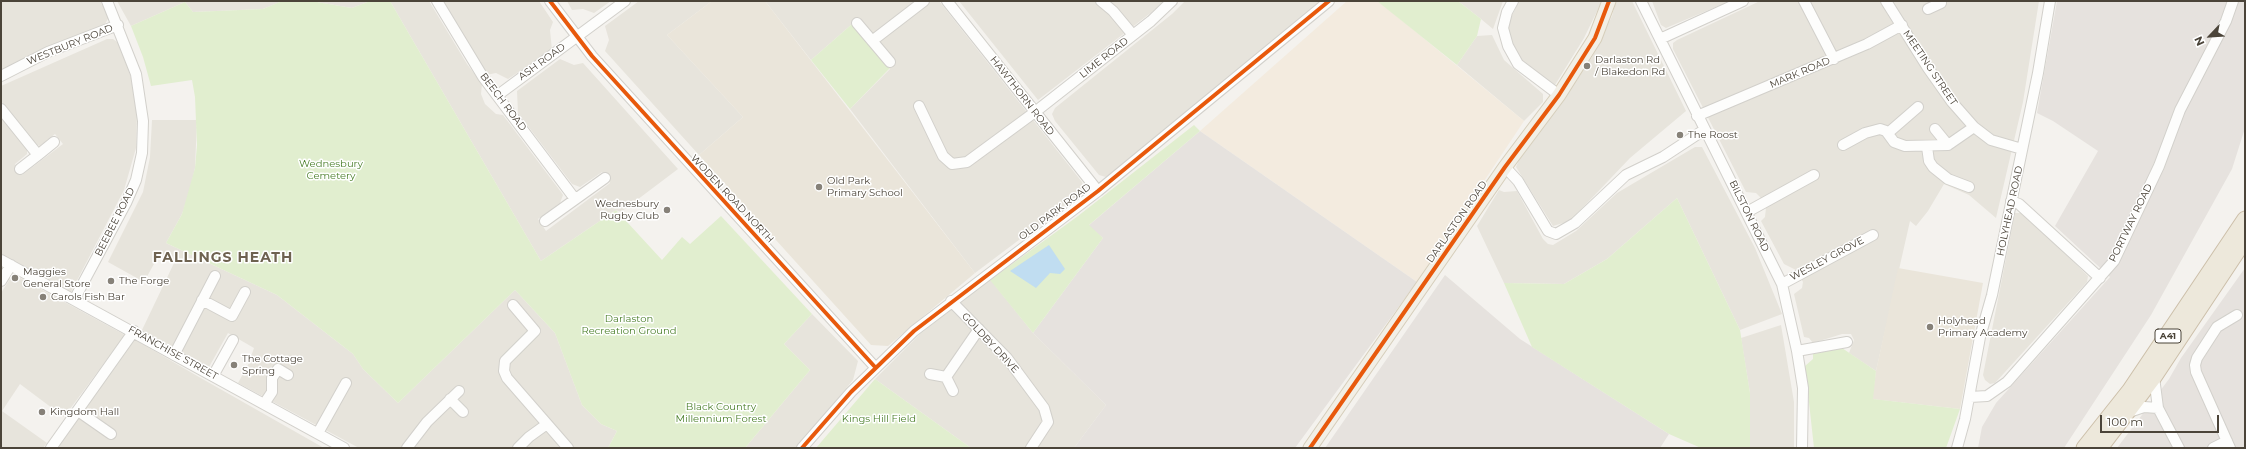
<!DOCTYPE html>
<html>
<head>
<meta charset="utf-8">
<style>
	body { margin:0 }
	#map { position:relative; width:2246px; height:449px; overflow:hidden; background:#f4f2ee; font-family:Montserrat,sans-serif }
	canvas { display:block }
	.frame { position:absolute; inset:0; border:2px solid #4b4439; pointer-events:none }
	.north { position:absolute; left:2190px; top:16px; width:40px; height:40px; -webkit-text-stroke:3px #fff; paint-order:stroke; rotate:245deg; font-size:11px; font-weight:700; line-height:16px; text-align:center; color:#4b4439 }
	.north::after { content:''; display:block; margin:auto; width:14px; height:18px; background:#4b4439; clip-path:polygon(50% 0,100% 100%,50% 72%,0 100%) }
	.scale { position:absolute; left:2100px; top:415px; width:119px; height:18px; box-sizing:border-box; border:2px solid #4b4439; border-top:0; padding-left:5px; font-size:12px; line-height:14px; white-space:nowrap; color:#4b4439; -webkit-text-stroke:3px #fff; paint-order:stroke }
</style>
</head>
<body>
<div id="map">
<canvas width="2246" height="449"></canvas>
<div class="frame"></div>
<div class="north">N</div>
<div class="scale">100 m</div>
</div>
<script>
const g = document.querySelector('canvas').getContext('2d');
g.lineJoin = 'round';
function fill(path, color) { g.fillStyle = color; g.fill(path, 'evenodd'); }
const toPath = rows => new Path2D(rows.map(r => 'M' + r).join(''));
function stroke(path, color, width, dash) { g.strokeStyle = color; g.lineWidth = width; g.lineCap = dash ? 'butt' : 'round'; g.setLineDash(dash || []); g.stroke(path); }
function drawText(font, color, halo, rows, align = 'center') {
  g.font = font + ' Montserrat,sans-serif'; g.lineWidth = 3; g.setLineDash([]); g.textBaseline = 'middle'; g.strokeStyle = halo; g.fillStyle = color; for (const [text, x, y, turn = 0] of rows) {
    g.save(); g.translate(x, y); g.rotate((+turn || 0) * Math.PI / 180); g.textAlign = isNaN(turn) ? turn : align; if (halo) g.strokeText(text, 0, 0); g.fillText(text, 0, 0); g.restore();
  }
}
const residential = toPath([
	[1,1,100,1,109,17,105,24,40,52,1,73],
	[117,1,280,1,280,2,263,9,193,12,185,2,131,26],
	[311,1,370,1,352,8],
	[390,1,429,1,467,64,482,84,481,94,485,104,496,114,503,115,561,192,563,195,560,203,538,219,546,231,610,183,602,172,580,187,572,184,518,113,517,91,560,59,574,65,583,63,678,169,621,212,616,210,541,261],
	[442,1,539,1,553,22,550,30,552,50,508,79,496,73,486,75],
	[567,1,611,1,594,13,583,9,572,10],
	[639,1,712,1,667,35,743,117,699,155,605,51,609,40,605,26],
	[765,1,939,1,1082,182,1084,191,975,273,850,109,890,69,852,24,811,60],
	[959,1,1166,1,1038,100],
	[1185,1,1321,1,1153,141,1106,177,1099,175,1055,121,1052,114,1055,108,1172,14],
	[1458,1,1503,1,1493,29,1481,19],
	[1519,1,1602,1,1584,38,1555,85,1525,63,1517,55,1510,37,1508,24],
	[1616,1,1632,1,1686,111,1630,158,1570,221,1553,226,1516,167,1519,160,1592,57,1612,16],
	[1652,1,1730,1,1666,28,1661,25],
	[1760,1,2039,1,2023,102,1996,218,1969,195,1944,184,1928,211,1916,226,1910,221,1876,371,1849,353,1854,340,1851,334,1842,334,1813,343,1809,338,1804,337,1794,294,1802,288,1803,282,1796,270,1784,264,1761,221,1765,217,1766,208,1760,197,1756,193,1746,192,1673,49,1673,43,1677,40],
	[1492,35,1504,60,1543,94,1543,102,1524,121,1457,65,1477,36],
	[107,39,113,39,120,44,131,78,137,112,136,148,124,190,71,292,1,254,1,114,27,146,27,154,15,164,22,175,63,144,55,134,40,146,34,144,1,101,1,86],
	[152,120,197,120,195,168,189,194,182,214,166,243,277,295,353,354,363,369,398,403,515,290,555,333,582,405,601,424,617,431,608,448,359,448,238,383,248,365,254,348,228,333,209,367,142,330,175,261,160,253,144,282,108,262,143,192,150,157],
	[1695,147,1702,147,1755,248,1782,314,1740,330,1677,198,1607,259,1564,284,1504,283,1477,226,1499,190,1504,192,1517,191,1543,239,1548,244,1553,245,1576,231,1617,193],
	[2015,213,2023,213,2088,276,2087,282,1995,383,1990,384,1985,380,1983,375],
	[13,274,125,335,64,417,20,384,2,411,47,443,43,448,1,448,1,293],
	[990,279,1033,333,1106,405,1074,448,971,448,875,379,920,334],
	[812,314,858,361,853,380,797,448,745,448,810,370,784,344],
	[1781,325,1794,402,1794,448,1750,448,1750,393,1741,338],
	[132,338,199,377,324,448,57,448]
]);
const commercial = toPath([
	[1347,1,1377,1,1382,4,1524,121,1417,282,1200,131]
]);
const industrial = toPath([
	[2057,1,2245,1,2245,128,2232,169,2151,315,2064,448,1978,448,1982,427,1996,403,2110,277,2055,226,2098,151,2053,121,2037,113],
	[1200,131,1417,282,1295,448,1074,448,1106,405,1033,333,1103,238,1088,226],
	[2245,268,2245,448,2117,448,2169,379,2181,358],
	[1445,275,1520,339,1669,434,1660,448,1325,448]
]);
const education = toPath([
	[712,1,765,1,975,273,888,346,871,345,699,155,743,117,667,35],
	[1898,268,1983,283,1960,409,1872,399,1876,371]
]);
const green = toPath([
	[282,1,311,1,352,8,370,1,390,1,541,261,616,210,662,260,682,237,690,244,721,216,812,314,784,344,810,370,745,448,608,448,617,431,601,424,582,405,555,333,515,290,398,403,363,369,353,354,277,295,166,243,182,214,195,168,197,145,195,97,192,80,151,86,143,57,131,26,185,2,193,12,263,9],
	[1377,1,1458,1,1481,19,1477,36,1457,65],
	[852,24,890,68,850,109,811,60],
	[1194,125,1200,131,1089,225,1103,238,1033,333,990,280,1078,216],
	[1677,198,1740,330,1750,393,1750,448,1701,448,1669,434,1532,347,1504,283,1564,284,1607,259],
	[1842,348,1876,371,1873,399,1960,409,1946,448,1814,448,1805,366,1813,359,1813,354],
	[875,379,971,448,816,448]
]);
const water = toPath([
	[1049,245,1065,269,1060,274,1050,273,1036,288,1010,271]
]);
const minor = toPath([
	[437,1,483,77,575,199],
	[550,1,592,56,875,367],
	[947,1,1098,191],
	[1101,1,1113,11,1133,35],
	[1513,1,1507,12,1503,28,1508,46,1518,64,1559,95],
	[1641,1,1782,284,1797,351,1803,388,1802,448],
	[1804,1,1834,59],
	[1886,1,1928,68,1952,102,1974,127,1991,140,2022,149],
	[1928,9,1941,3],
	[857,23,890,62],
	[1660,39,1743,1],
	[872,41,924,1],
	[1,76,48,52,118,25],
	[498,95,625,1],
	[919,106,943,156,952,164,967,162,1035,112,1151,21,1172,1],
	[1,109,38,155,20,169],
	[1697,116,1867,44,1902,25],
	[1935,129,1948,145],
	[1888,133,1918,107],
	[1843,145,1865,133,1880,129,1886,131,1894,142,1905,146,1948,145,1974,127],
	[1927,147,1929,161,1933,167,1948,179,1969,187],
	[38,155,54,142],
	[1505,167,1518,181,1548,231,1556,234,1575,223,1626,175,1663,157,1704,130],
	[2011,201,2019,204,2100,278],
	[1747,212,1814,175],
	[545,221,605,178],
	[1,260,344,448],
	[1,281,11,265],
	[1782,284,1873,235],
	[74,300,126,203,136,180,142,153,143,121,136,74,107,1],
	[202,300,232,316,245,292],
	[951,301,1007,358,1044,408,1048,422,1031,448],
	[513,305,535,331,505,361,504,371,507,378,568,448],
	[1797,351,1847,342],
	[174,355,215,276],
	[930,374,946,377,953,391],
	[213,376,233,340],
	[946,377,979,329],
	[2154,377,2158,408,2179,448],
	[1970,397,1987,396,2007,382,2114,261,2159,166,2180,110,2226,21,2233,1],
	[450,399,463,412],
	[264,404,272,392,272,378,278,369,288,375],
	[78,411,111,434],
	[2129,412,2144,407,2158,408],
	[318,433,346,383],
	[51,448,134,331],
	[407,448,427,422,459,391],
	[518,448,529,437,547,424],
	[802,448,851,392,914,331,1098,191,1329,1],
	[1957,448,1965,419,1980,337,1992,295,2038,73,2050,1],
	[2213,448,2227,441],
	[2230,448,2196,372,2195,365,2197,358,2217,327,2237,315]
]);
const major = toPath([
	[1310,448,1505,167,1559,95,1595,38,1609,1]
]);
const highway = toPath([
	[2084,448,2130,390,2245,219],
	[2100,448,2154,377,2245,240]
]);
const cycleway = toPath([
	[550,1,592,56,875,367],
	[802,448,851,392,914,331,1098,191,1329,1],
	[1310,448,1505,167,1559,95,1595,38,1609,1]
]);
const markers = [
	[1587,66,4,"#868178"],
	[1680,135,4,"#868178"],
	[819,187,4,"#868178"],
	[667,210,4,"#868178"],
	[15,278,4,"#868178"],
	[111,281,4,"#868178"],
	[43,297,4,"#868178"],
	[1930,327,4,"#868178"],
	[234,365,4,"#868178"],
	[42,412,4,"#868178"]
];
const shields = [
	[2168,336,26]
];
const shieldNames = [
	["A41",2168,336]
];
const streetNames = [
	["WESTBURY ROAD",70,45,-22],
	["LIME ROAD",1104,58,-38],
	["ASH ROAD",542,62,-36],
	["MEETING STREET",1930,68,56],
	["MARK ROAD",1800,73,-23],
	["HAWTHORN ROAD",1022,96,52],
	["BEECH ROAD",503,102,53],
	["WODEN ROAD NORTH",732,199,47],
	["HOLYHEAD ROAD",2010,211,-78],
	["OLD PARK ROAD",1055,212,-37],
	["BILSTON ROAD",1749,216,64],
	["BEEBEE ROAD",115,222,-63],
	["DARLASTON ROAD",1457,222,-55],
	["PORTWAY ROAD",2131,223,-64],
	["WESLEY GROVE",1827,259,-28],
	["GOLDBY DRIVE",990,343,47],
	["FRANCHISE STREET",173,353,29]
];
const poiNames = [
	["Darlaston Rd",1595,60],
	["/ Blakedon Rd",1595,72],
	["The Roost",1688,135],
	["Old Park",827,181],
	["Primary School",827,193],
	["Wednesbury",659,204,"right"],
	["Rugby Club",659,216,"right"],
	["Maggies",23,272],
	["General Store",23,284],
	["The Forge",119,281],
	["Carols Fish Bar",51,297],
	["Holyhead",1938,321],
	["Primary Academy",1938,333],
	["The Cottage",242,359],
	["Spring",242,371],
	["Kingdom Hall",50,412]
];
const parkNames = [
	["Wednesbury",331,164],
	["Cemetery",331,176],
	["Darlaston",629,319],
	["Recreation Ground",629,331],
	["Black Country",721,407],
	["Millennium Forest",721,419],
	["Kings Hill Field",879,419]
];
const districtNames = [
	["FALLINGS HEATH",223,258]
];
fill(residential, '#e7e4dc');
fill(commercial, '#f3ebdf');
fill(industrial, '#e6e2de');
fill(education, '#eae5da');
fill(green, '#e1eecf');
fill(water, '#c0ddf1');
stroke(minor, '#d2d0cb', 12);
stroke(major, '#d6cebb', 15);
stroke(highway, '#ccbfa9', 17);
stroke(minor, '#fdfdfc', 10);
stroke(major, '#f2efe6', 13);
stroke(highway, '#ede8db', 15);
stroke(cycleway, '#e8590c', 4);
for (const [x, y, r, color] of markers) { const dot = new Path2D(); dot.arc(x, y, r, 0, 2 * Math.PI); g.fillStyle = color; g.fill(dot); stroke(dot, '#fff', 1.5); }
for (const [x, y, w] of shields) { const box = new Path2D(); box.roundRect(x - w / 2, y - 7, w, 14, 3); g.fillStyle = '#fff'; g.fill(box); stroke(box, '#4b4439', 1); }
drawText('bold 9px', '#4b4439', null, shieldNames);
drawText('10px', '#4b4439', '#fff', streetNames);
drawText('10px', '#4b4439', '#fff', poiNames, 'left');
drawText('10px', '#4a7f2a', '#fff', parkNames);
g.letterSpacing = '1px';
drawText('bold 14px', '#6e6250', '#fff', districtNames);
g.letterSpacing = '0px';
</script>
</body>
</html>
